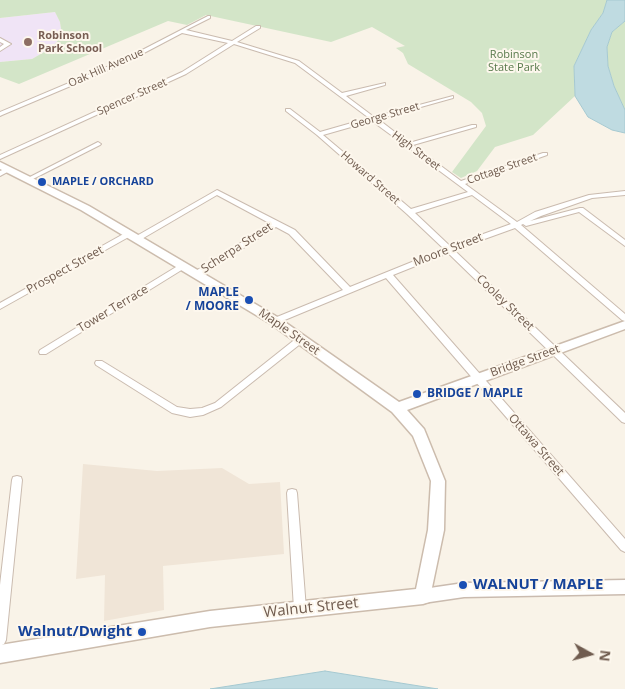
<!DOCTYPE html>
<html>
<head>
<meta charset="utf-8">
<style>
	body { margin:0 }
	#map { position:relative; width:625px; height:689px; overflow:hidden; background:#f9f3e8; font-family:"Open Sans",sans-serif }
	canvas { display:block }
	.north { position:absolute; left:565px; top:629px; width:50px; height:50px; -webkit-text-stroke:4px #fdf7ed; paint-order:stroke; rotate:97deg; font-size:14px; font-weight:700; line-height:20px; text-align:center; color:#705c4f }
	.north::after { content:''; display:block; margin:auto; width:18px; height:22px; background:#705c4f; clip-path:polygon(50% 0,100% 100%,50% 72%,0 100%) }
</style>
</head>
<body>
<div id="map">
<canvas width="625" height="689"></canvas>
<div class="north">N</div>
</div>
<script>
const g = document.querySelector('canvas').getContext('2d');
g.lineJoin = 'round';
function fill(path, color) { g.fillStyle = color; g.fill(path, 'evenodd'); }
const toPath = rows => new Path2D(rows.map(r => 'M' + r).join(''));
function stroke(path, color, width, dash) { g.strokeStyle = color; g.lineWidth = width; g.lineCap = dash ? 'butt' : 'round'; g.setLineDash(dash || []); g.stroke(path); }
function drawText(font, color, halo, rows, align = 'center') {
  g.font = font + ' "Open Sans",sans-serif'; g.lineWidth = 4; g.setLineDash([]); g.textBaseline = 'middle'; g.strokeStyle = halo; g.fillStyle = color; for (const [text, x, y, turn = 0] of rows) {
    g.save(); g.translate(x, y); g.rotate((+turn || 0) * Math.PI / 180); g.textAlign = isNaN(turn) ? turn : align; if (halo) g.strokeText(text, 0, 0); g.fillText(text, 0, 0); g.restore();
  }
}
const residential = toPath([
	[83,464,157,471,222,468,249,484,280,482,284,554,163,566,164,610,104,621,105,575,76,579]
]);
const education = toPath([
	[55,12,60,22,62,36,51,48,32,59,0,62,0,18]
]);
const green = toPath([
	[0,0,607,0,603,13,591,30,574,66,575,96,533,135,495,147,477,171,461,178,452,172,486,126,482,113,471,102,408,64,403,53,396,48,405,46,372,27,331,42,206,15,187,25,168,21,19,84,0,77,0,62,32,59,51,48,62,36,60,22,55,12,0,18],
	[625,21,625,110,614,86,608,66,607,47,612,32]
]);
const water = toPath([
	[607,0,625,0,625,21,612,32,607,47,608,66,614,86,625,110,625,133,612,130,588,117,575,96,574,66,591,30,603,13,607,0],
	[325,671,438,689,210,689,325,671]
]);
const minor = toPath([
	[208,16,210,16,210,18,186,30,232,41,256,26,260,26,260,28,237,42,299,61,342,93,385,83,385,85,346,96,374,117,453,96,453,98,378,119,409,143,472,125,476,125,476,127,413,145,461,181,543,153,547,153,547,155,465,184,517,222,535,212,589,195,625,191,625,195,592,198,541,216,530,221,580,208,583,208,625,240,625,246,579,212,526,226,523,224,521,225,625,314,625,321,622,320,515,228,454,250,625,413,625,423,622,422,448,253,393,275,625,539,625,552,621,550,386,278,275,324,271,321,272,319,343,290,289,234,276,227,200,276,194,276,193,274,194,272,271,224,217,195,140,240,137,240,133,238,217,190,295,230,350,287,444,249,407,214,317,135,286,111,286,109,290,109,320,132,369,118,295,63,234,44,186,74,0,159,0,155,182,72,228,43,182,33,125,63,2,115,0,116,0,112,121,61,208,16],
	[372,121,406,146,468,192,411,209,323,135,372,121],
	[472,195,511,224,450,246,415,213,472,195],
	[0,38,11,44,0,51,0,47,4,44,0,42,0,38],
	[98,142,101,144,100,145,31,180,27,180,26,179,98,142],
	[9,167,12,169,11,170,0,176,0,171,9,167],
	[127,232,130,232,134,234,0,309,0,303,127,232],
	[181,264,184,264,188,266,46,354,40,354,39,352,40,350,181,264],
	[301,336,305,339,304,341,221,407,203,415,190,417,172,413,96,365,95,363,96,361,102,361,177,407,190,409,202,408,215,403,298,337,301,336],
	[17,476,21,477,22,480,6,640,4,644,0,646,0,585,12,480,13,477,17,476],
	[292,489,296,490,297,493,306,609,304,613,300,615,296,613,294,609,287,493,288,490,292,489]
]);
const tertiary = toPath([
	[625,580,625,594,464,597,423,603,418,601,415,596,418,591,423,589,464,583,625,580]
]);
const secondary = toPath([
	[0,162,89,206,279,318,399,402,625,321,625,329,407,410,424,429,445,481,444,530,429,602,423,604,210,627,0,663,0,645,210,611,416,589,428,530,431,481,413,436,392,412,271,324,81,210,0,169,0,162]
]);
const markers = [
	[28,42,5,"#8d6e63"],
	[42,182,5,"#1a4fb4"],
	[249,300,5,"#1a4fb4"],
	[417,394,5,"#1a4fb4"],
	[463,585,5,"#1a4fb4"],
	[142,632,5,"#1a4fb4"]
];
const farEducationnames = [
	["Robinson",38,36],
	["Park School",38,49]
];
const farParknames = [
	["Robinson",514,55],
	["State Park",514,68]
];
const farStreetnames = [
	["Oak Hill Avenue",106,68,-24],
	["Spencer Street",132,97,-24],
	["George Street",385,116,-16],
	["High Street",416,151,37],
	["Cottage Street",502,169,-19],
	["Howard Street",370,178,41]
];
const farTransitnames = [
	["MAPLE / ORCHARD",52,182]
];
const streetNames = [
	["Scherpa Street",237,248,-33],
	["Moore Street",448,250,-21],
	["Prospect Street",65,270,-29],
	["Cooley Street",505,303,44],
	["Tower Terrace",113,309,-31],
	["Maple Street",289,332,35],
	["Bridge Street",525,361,-20],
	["Ottawa Street",536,445,49]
];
const transitNames = [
	["MAPLE",239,293],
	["/ MOORE",239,307],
	["BRIDGE / MAPLE",427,394,"left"]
];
const nearTransitnames = [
	["WALNUT / MAPLE",473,585],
	["Walnut/Dwight",132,632,"right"]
];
const nearStreetnames = [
	["Walnut Street",311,608,-6]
];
fill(residential, '#f0e5d7');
fill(education, '#f0e4f6');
fill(green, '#d3e5c8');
fill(water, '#bfdbe1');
stroke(water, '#a6c9d1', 1);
stroke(minor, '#cabbaf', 2);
stroke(tertiary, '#cabbaf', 3);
stroke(secondary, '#ccbcad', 3);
fill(minor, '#fff');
fill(tertiary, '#fff');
fill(secondary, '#fff');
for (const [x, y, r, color] of markers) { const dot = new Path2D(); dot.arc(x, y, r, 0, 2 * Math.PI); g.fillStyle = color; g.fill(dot); stroke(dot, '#fdf7ed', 2); }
drawText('bold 11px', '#785e54', '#fdf7ed', farEducationnames, 'left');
drawText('11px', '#587a4c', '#fdf7ed', farParknames);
drawText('11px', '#705c4f', '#fdf7ed', farStreetnames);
drawText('bold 11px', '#164399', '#fdf7ed', farTransitnames, 'left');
drawText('12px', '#705c4f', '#fdf7ed', streetNames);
drawText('bold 12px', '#164399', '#fdf7ed', transitNames, 'right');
drawText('bold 15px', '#164399', '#fdf7ed', nearTransitnames, 'left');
drawText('15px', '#705c4f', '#fdf7ed', nearStreetnames);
</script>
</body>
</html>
